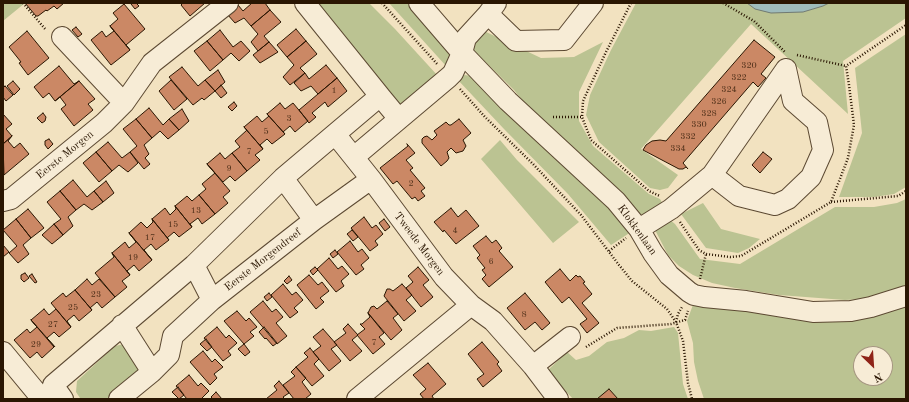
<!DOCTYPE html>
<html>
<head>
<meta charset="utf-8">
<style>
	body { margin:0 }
	#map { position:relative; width:909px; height:402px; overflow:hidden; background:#f2e2c0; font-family:"Old Standard TT",serif }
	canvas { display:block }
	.frame { position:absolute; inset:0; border:4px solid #2a1602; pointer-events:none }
	.north { position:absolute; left:853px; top:346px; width:40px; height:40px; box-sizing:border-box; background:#f7ecd6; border:1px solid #a59681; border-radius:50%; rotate:155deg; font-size:11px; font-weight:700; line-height:16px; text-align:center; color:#2a1602 }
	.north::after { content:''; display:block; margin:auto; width:14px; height:18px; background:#8f2418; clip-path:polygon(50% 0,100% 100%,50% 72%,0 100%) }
</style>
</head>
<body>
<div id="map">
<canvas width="909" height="402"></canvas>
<div class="frame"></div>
<div class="north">N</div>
</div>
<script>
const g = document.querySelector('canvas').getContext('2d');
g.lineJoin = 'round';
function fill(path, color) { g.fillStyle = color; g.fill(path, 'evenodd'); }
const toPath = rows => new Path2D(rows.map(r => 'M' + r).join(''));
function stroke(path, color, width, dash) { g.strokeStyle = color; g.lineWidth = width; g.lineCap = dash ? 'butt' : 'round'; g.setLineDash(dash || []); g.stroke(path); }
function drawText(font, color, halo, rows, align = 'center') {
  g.font = font + ' "Old Standard TT",serif'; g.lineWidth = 4; g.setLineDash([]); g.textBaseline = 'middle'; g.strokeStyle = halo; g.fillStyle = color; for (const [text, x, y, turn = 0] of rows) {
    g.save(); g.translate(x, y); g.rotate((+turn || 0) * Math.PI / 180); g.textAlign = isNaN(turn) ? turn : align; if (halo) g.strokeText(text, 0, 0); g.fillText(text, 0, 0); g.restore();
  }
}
const green = toPath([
	[3,3,25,3,3,21],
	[317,3,369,3,395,29,438,76,403,106,397,103],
	[389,3,407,3,452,52,447,67],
	[636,3,747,3,755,9,803,12,823,6,829,3,906,3,906,18,843,61,848,114,751,24,641,149,678,175,668,188,660,190,650,188,599,142,586,115,590,95,611,50],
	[484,31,541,58,574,57,603,42,579,92,579,121,593,146,649,194,660,199,664,206,643,215,637,213,538,120,514,90,470,47],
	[906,34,906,187,894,194,874,197,839,197,862,133,855,68],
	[464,75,473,76,606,202,631,232,611,245,568,194,504,129,457,79],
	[500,140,517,160,579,222,553,243,481,159],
	[906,199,906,288,863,299,845,300,779,295,735,288,712,283,693,275,679,266,668,255,654,228,670,220,675,224,700,259,740,264,835,207,874,207,897,203],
	[703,203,721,229,760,239,749,248,738,253,706,248,681,214],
	[694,302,906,305,906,399,704,399,698,381,694,362,693,343,687,321],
	[861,354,885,354,885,378,861,378],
	[674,327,678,333,683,384,688,399,573,399,547,371,567,352,576,360,589,356,607,342,624,338,639,330,651,331],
	[124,344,143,367,112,399,82,399,80,398,76,392,77,381,115,346]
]);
const water = toPath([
	[747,3,829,3,823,6,803,12,771,13,755,9,747,3]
]);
const building = toPath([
	[25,3,64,3,57,9,54,6,47,11,46,10,38,16,36,16,25,3],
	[132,3,136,3,139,6,135,9,131,4,132,3],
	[183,3,205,3,190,16,181,5,183,3],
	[252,3,265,3,270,10,251,26,244,18,235,23,227,14,238,5,243,11,252,3],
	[124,4,145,29,126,45,130,50,110,26,118,19,113,13,124,4],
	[270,10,281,22,264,36,269,42,258,51,251,42,258,34,251,26,270,10],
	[110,26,130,50,111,65,91,40,102,31,106,37,114,31,110,26],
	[76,27,82,34,78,37,72,30,76,27],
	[296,29,306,41,287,57,277,45,296,29],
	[220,30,233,47,241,41,250,51,239,61,231,53,223,60,207,41,220,30],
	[27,31,49,58,28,75,19,63,21,62,9,47,27,31],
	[754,40,775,57,761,74,766,78,758,87,753,82,683,163,688,169,686,167,683,169,679,169,643,150,646,145,652,141,660,140,666,141,754,40],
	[207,41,223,60,210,71,194,51,207,41],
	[306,41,317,54,300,68,305,73,290,85,283,77,294,65,287,57,306,41],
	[269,42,278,52,260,63,253,55,269,42],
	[326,65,337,78,318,94,311,86,301,91,294,83,305,73,309,79,326,65],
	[59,66,74,84,79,81,55,101,49,93,43,98,34,87,59,66],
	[182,67,198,86,205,80,215,91,204,100,202,98,193,105,169,77,182,67],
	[218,70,225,82,215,91,205,80,218,70],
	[337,78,347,91,328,107,325,102,312,113,316,117,309,123,299,110,337,78],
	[171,80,187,99,174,110,159,91,171,80],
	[13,81,20,89,14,95,7,86,13,81],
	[79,81,95,99,88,104,93,110,74,126,61,109,66,105,60,97,55,101,79,81],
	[221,85,227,93,221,98,215,91,221,85],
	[5,86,13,95,6,101,3,97,3,88,5,86],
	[234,102,237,106,232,111,228,107,234,102],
	[280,103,285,109,293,103,308,121,295,132,290,126,283,132,285,134,267,114,280,103],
	[149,108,163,125,169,119,179,130,168,139,160,131,152,138,136,119,149,108],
	[182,109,189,121,179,130,169,119,182,109],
	[43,113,46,117,45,121,42,123,37,118,43,113],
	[3,114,12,124,6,129,12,136,3,144,3,114],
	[267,114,285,134,272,144,267,139,260,145,263,149,244,127,257,116,262,122,269,116,267,114],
	[136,119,152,138,144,145,149,154,145,158,150,164,144,169,130,152,137,146,123,129,136,119],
	[459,119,471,133,463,140,466,146,463,151,456,153,451,148,447,152,449,158,447,161,441,166,422,143,422,139,424,137,427,136,432,140,437,135,434,131,446,122,449,125,451,125,459,119],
	[244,127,263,149,255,155,260,160,247,171,232,153,240,147,235,141,247,130,244,127],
	[12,136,8,141,14,148,20,143,29,154,4,175,3,144,12,136],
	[49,139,53,144,48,149,45,145,45,141,49,139],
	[108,142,122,158,130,152,138,163,128,172,119,165,112,171,96,152,108,142],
	[407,144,415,153,406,160,413,168,410,170,425,188,421,191,425,196,418,201,415,197,412,199,397,181,393,184,380,168,408,146,407,144],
	[96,152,112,171,99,182,83,163,96,152],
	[763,152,772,159,760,173,752,165,763,152],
	[220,153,225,159,232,153,247,171,235,181,230,176,223,182,207,164,220,153],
	[207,164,230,191,223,197,228,203,215,214,199,195,206,189,202,184,215,173,207,164],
	[73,180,87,197,94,191,103,202,92,210,84,204,76,210,60,191,73,180],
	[106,181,114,193,103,202,94,191,106,181],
	[60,191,76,210,68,217,73,226,63,235,54,224,61,219,47,202,60,191],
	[199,195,215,214,202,224,198,218,190,224,192,227,175,206,187,196,192,201,199,195],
	[175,206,192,227,179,237,174,232,167,238,169,240,152,219,165,208,170,215,176,209,175,206],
	[451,208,458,217,466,210,479,226,456,244,444,230,443,232,434,222,451,208],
	[28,209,44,228,31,238,16,219,28,209],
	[364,217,372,228,376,225,383,234,375,241,378,245,370,251,351,228,364,217],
	[16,219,31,238,23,245,29,254,18,263,9,253,17,246,3,230,16,219],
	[152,219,169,240,156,250,151,244,144,250,152,260,129,233,141,222,147,228,153,222,152,219],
	[384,219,390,227,385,231,379,223,384,219],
	[54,224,63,235,52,244,42,235,54,224],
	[352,230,358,237,353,241,347,234,352,230],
	[129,233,152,260,139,271,134,265,127,271,130,275,112,253,125,242,129,248,136,242,129,233],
	[486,236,492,243,496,240,502,248,499,251,513,267,489,287,482,279,486,275,482,270,485,268,477,258,480,255,473,246,486,236],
	[350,241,358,252,362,249,369,258,361,265,364,269,356,275,337,252,350,241],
	[3,245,9,252,3,257,3,245],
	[335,250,338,254,333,258,330,254,335,250],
	[112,253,130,275,122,281,127,287,115,297,95,273,114,257,112,253],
	[329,258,338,269,342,266,349,274,341,281,344,286,336,292,317,269,329,258],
	[315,267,318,270,313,275,310,271,315,267],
	[418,267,429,280,423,285,433,297,421,307,406,288,413,282,408,276,418,267],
	[560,269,570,281,576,275,578,277,580,276,585,282,583,283,592,294,582,303,599,323,587,333,580,324,587,319,569,297,562,303,545,282,560,269],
	[25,273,29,278,24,282,21,279,21,275,25,273],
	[32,274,37,282,35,283,29,276,32,274],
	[309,275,318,285,322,282,329,291,320,298,324,302,316,309,297,285,309,275],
	[289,276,292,280,287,284,284,281,289,276],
	[87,279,92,285,99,279,115,297,102,308,97,302,90,308,92,310,75,290,87,279],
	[283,284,292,295,296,292,303,300,294,308,298,312,290,318,271,295,283,284],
	[402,284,412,295,406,300,416,311,404,321,384,296,387,289,390,289,393,291,402,284],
	[75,290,92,310,79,321,74,315,67,321,71,327,51,303,63,293,66,297,75,290],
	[269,293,272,297,267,301,264,297,269,293],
	[525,293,550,323,542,330,535,322,525,330,507,308,525,293],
	[263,301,272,312,276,309,283,317,276,323,287,336,277,344,250,312,263,301],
	[387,301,398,314,393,318,402,330,391,340,368,313,371,307,374,306,377,309,387,301],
	[44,309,49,315,56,309,71,327,59,337,54,332,47,338,55,347,31,320,44,309],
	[237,311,246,321,249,318,257,327,250,332,254,336,244,344,224,321,237,311],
	[368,313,384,333,379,337,385,344,373,354,357,335,365,329,360,324,362,324,370,317,368,313],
	[31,320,54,347,42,358,37,352,30,358,14,340,27,329,30,333,37,327,31,320],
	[348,324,358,335,352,340,362,351,350,361,334,342,346,333,343,329,348,324],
	[217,327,226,338,229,335,237,343,228,351,231,355,223,361,204,338,217,327],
	[264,327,277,343,273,346,266,338,265,339,259,332,264,327],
	[323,329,337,345,331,349,341,361,329,371,313,352,321,346,313,337,323,329],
	[206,339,212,347,207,351,200,344,206,339],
	[482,342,499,362,497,364,502,371,483,387,477,379,484,374,468,354,482,342],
	[244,344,250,352,245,356,238,349,244,344],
	[310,348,319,359,314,364,324,376,312,386,296,367,308,357,304,353,310,348],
	[203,351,212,362,215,359,223,367,214,374,217,378,210,385,190,362,203,351],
	[428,363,446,384,432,396,434,399,424,399,420,394,426,389,413,375,428,363],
	[296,367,306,378,302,382,311,394,305,399,294,399,283,385,295,376,291,372,296,367],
	[189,375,198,386,201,383,209,391,201,399,187,399,176,386,189,375],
	[279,381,289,393,283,397,285,399,266,399,277,390,274,386,279,381],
	[178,387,184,395,179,399,172,392,178,387],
	[609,389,618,399,597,399,609,389],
	[216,392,222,399,213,399,211,397,216,392]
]);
const path = toPath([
	[23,3,46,30],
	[382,3,438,65],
	[631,3,606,52,583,101,582,117,591,140,649,191,660,196],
	[723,3,754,21,785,52],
	[797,55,846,66],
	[460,89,485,117,533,164,581,215,619,265,632,281,667,309,676,322,683,341,688,383,692,399],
	[553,117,582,117],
	[831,202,898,196,906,191],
	[680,222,699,250,706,254,730,257,741,256,831,202,848,158,854,125,849,85,846,66,906,25],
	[609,251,626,238],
	[700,279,706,254],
	[676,322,678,314,682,307],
	[586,347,617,328,671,324,685,320,688,311]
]);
const minor = toPath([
	[305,3,380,96],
	[419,3,462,53,508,101,616,201,639,229,653,253,669,275,689,292,694,295,704,297,746,301,813,312,851,311,871,307,906,296],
	[488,14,516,41,564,40,593,3],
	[62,37,124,103],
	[354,157,449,77,453,73,462,53,466,38,488,14,496,3],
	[712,175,739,196,775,205,788,199,811,177,823,150,817,122,793,101,786,69],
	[283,178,314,220],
	[371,179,444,277,471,305,493,321,533,366,558,399],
	[3,201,11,199,104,123,124,103,152,63,228,3],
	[639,229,671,209,712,175,786,69],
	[194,265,212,300],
	[122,325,152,372],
	[3,352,42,399],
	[533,366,570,337],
	[63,399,53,385,194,265,283,178,380,96,399,119],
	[119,399,152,372,169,355,173,336,212,300,314,220,371,179,335,134],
	[357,399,471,305]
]);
const numberNames = [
	["320",749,66],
	["322",739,78],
	["324",729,90],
	["1",334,91],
	["326",719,102],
	["328",709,114],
	["3",289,119],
	["330",699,125],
	["5",266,132],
	["332",688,137],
	["334",678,149],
	["7",249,152],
	["9",229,169],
	["2",411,184],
	["13",196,211],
	["15",173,225],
	["4",455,231],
	["17",150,238],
	["19",133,258],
	["6",491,262],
	["23",96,295],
	["25",73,308],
	["8",524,315],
	["27",53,325],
	["7",374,343],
	["29",36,345]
];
const streetNames = [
	["Eerste Morgen",65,155,-39],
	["Klokkenlaan",637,230,54],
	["Tweede Morgen",419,244,53],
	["Eerste Morgendreef",263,260,-38]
];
fill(green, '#bbc392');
fill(water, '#9fbcbc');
stroke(water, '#707a72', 1);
fill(building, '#cb8865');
stroke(building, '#2a1602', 1);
stroke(minor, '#5c4932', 22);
stroke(path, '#2a1602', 2.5, [1, 2]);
stroke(minor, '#f7ecd6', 20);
drawText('9px', '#52321b', null, numberNames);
drawText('11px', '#2a1602', '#f7ecd6', streetNames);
</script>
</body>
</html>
